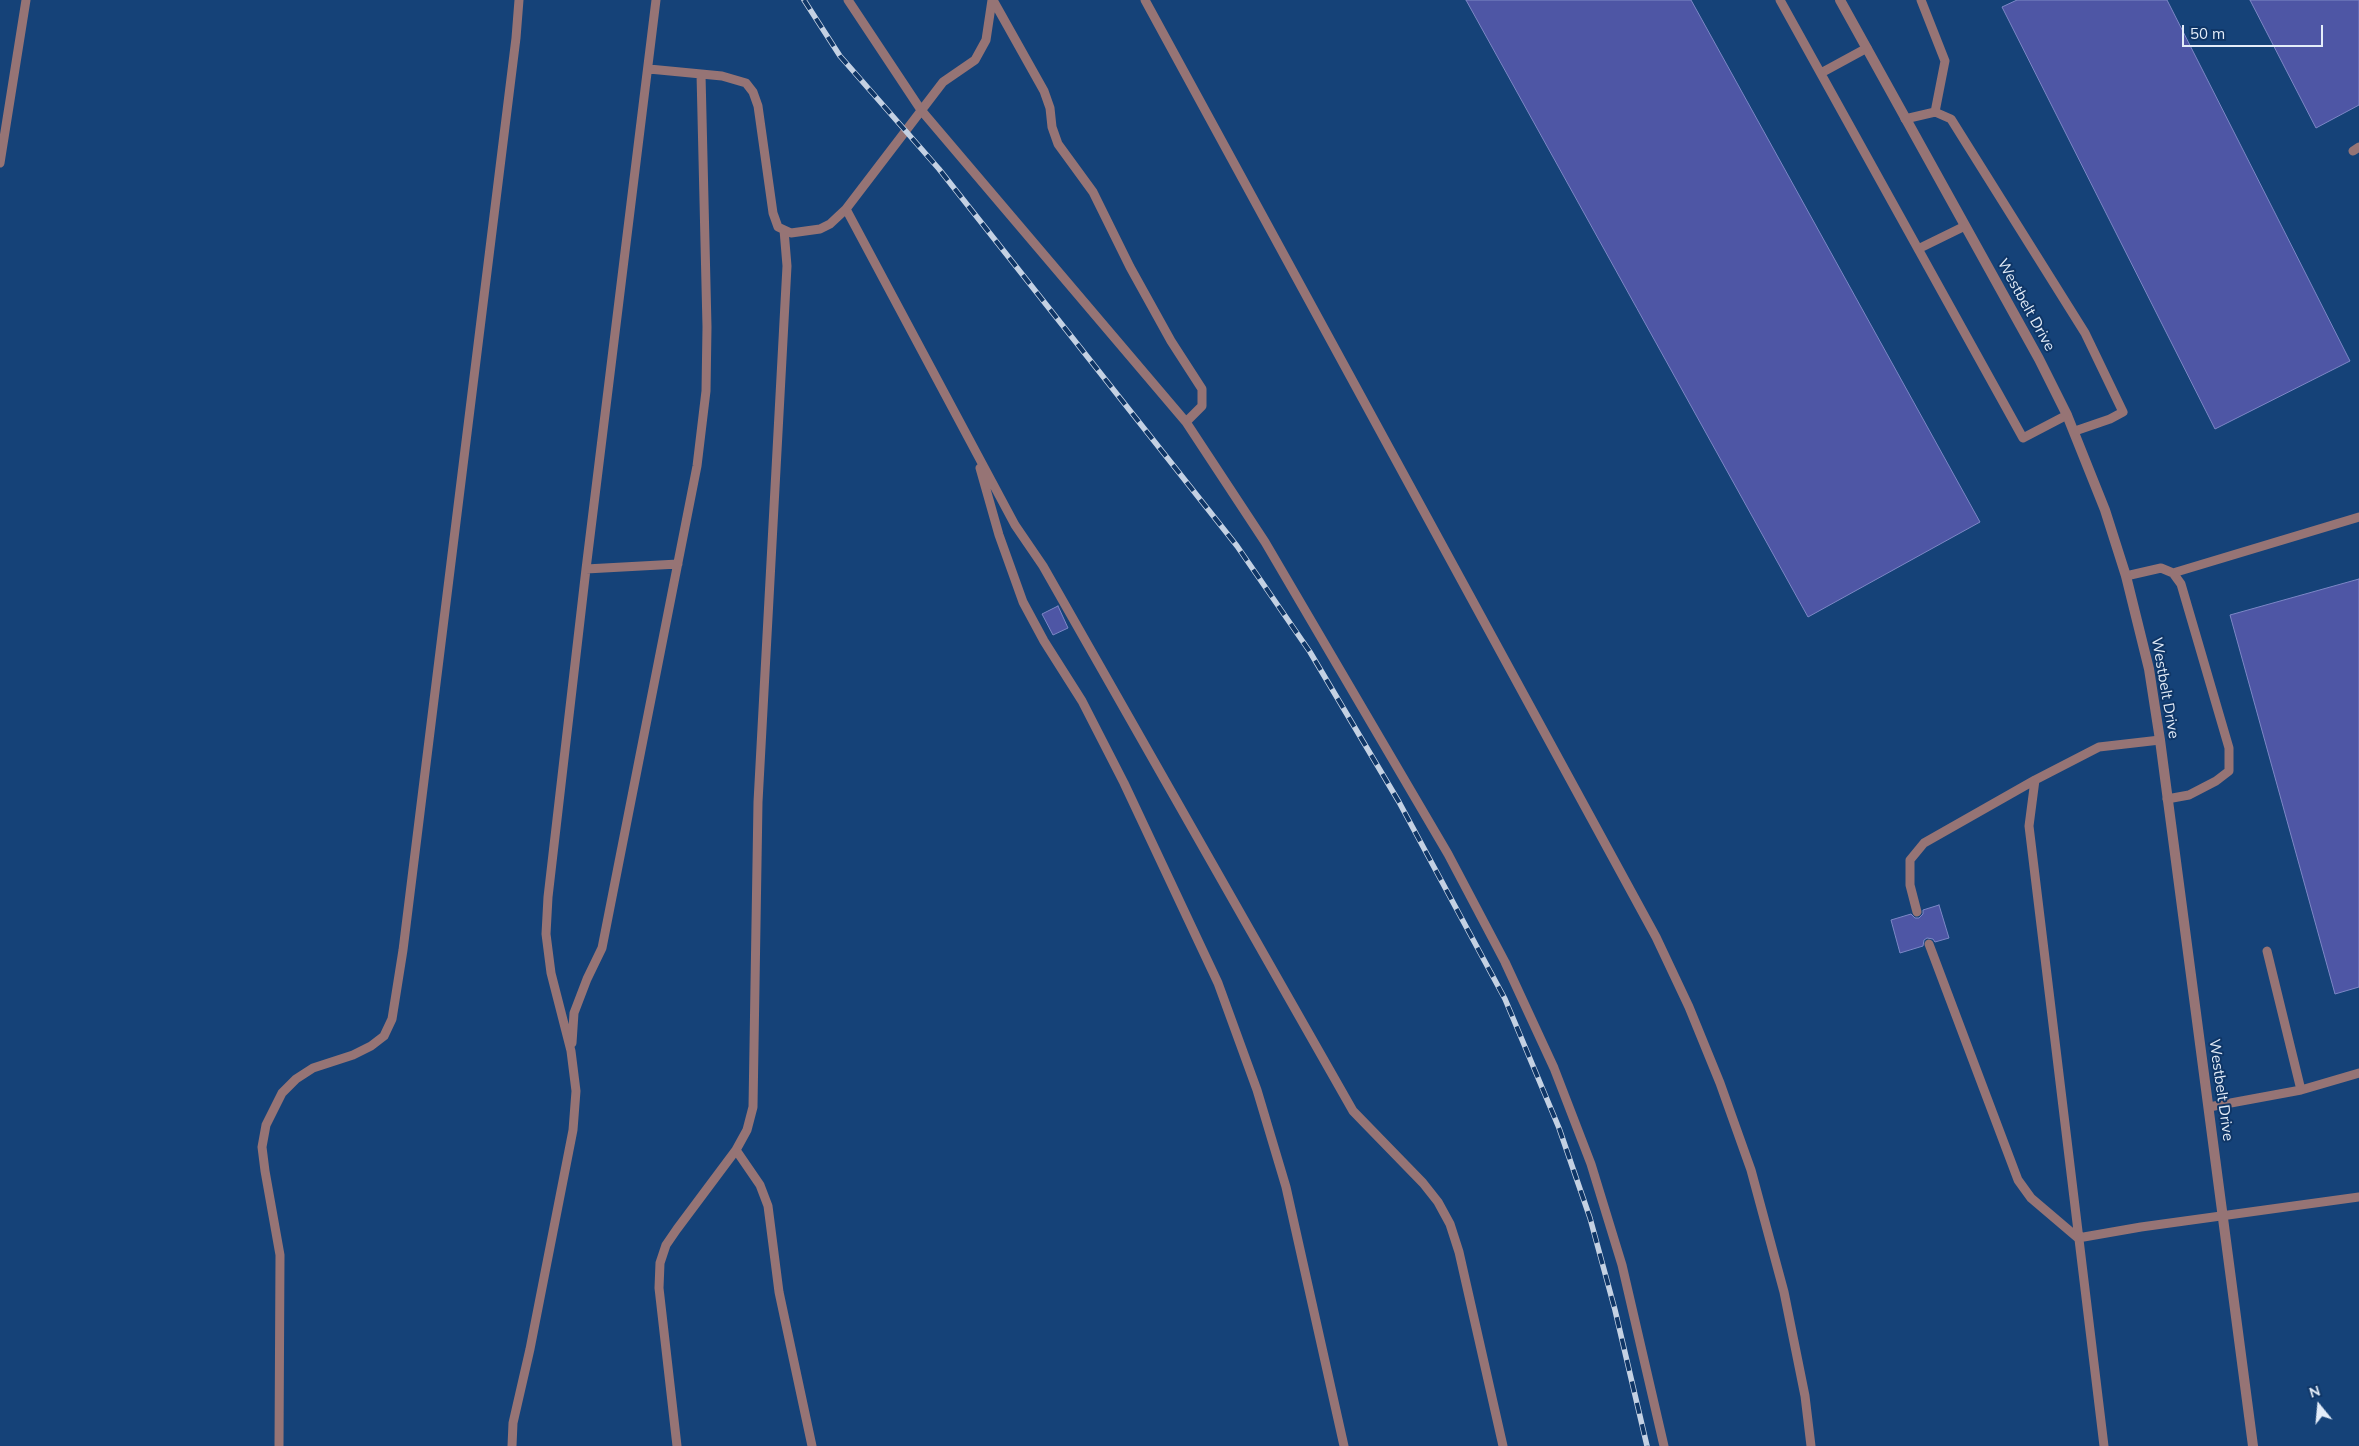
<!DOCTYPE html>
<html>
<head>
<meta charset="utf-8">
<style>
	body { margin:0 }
	#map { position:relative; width:2359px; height:1446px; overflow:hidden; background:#0f3667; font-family:Mulish,sans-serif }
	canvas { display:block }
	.north { position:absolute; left:2294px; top:1381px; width:50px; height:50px; -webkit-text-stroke:4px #0f3667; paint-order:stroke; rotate:343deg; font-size:14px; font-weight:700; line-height:20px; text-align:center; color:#e4edf9 }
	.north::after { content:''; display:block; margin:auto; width:18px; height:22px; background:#e4edf9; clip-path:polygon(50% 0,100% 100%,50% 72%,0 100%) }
	.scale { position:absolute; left:2182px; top:25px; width:141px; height:22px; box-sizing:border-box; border:2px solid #e4edf9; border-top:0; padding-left:6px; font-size:15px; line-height:18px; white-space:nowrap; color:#e4edf9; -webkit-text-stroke:4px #0f3667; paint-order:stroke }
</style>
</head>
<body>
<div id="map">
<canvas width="2359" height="1446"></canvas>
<div class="north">N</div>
<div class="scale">50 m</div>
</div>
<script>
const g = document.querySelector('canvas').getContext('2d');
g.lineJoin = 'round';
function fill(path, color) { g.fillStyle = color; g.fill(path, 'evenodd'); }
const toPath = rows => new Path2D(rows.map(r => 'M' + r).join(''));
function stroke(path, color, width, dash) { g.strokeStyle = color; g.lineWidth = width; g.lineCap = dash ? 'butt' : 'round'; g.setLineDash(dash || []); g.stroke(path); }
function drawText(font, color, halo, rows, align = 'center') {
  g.font = font + ' Mulish,sans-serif'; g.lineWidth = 4; g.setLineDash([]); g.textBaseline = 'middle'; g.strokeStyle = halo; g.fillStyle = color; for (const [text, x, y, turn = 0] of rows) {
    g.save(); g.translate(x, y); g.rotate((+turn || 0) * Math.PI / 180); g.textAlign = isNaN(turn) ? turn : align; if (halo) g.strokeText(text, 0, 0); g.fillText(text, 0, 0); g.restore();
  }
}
const built = toPath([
	[0,0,2359,0,2359,1446,0,1446]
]);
const building = toPath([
	[1466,0,1691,0,1980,522,1808,617,1466,0],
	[2017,0,2167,0,2350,361,2215,429,2002,7,2017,0],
	[2250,0,2359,0,2359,105,2316,128,2250,0],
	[2359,579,2359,987,2335,994,2230,615,2359,579],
	[1058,606,1068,628,1053,635,1042,614,1058,606],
	[1939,905,1949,938,1935,942,1933,939,1927,938,1924,940,1923,946,1900,953,1891,920,1911,914,1915,918,1919,918,1923,914,1923,910,1939,905]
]);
const service = toPath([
	[848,0,921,110,1186,422,1265,542,1448,854,1505,962,1554,1068,1591,1164,1622,1265,1664,1446],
	[993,0,1044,91,1050,108,1052,127,1058,144,1093,192,1130,267,1171,341,1202,389,1202,406,1186,422],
	[1145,0,1656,937,1689,1007,1720,1083,1751,1170,1784,1292,1805,1396,1811,1446],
	[1780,0,2023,438,2067,415],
	[1921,0,1945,61,1935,112],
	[649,69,722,76,746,83,753,92,758,106,773,213,778,227,791,233,820,229,830,224,846,209,943,82,975,60,986,40,992,0],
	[1821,73,1867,48],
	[1905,119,1935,112,1951,119,2085,333,2123,412,2110,419,2075,431],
	[2353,151,2359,147],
	[0,163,26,0],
	[846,209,1015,525,1043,566,1353,1111,1423,1183,1438,1202,1450,1224,1459,1252,1503,1446],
	[1918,249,1965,226],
	[980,468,999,535,1023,602,1044,641,1082,701,1124,783,1218,983,1257,1090,1286,1187,1344,1446],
	[586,569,678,564],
	[2173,573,2359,517],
	[2126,576,2161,568,2173,573,2181,584,2229,748,2229,771,2216,781,2189,795,2167,799],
	[2035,780,2029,826,2104,1446],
	[1917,912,1910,885,1910,860,1924,843,2035,780,2099,747,2160,740],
	[1929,944,2018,1180,2031,1198,2078,1238,2141,1227,2359,1197],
	[2267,951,2301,1090],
	[572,1043,574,1013,587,979,602,948,697,466,706,391,707,327,701,74],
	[2209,1107,2301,1090,2359,1073],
	[736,1150,760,1185,768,1206,779,1292,812,1446],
	[279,1446,280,1255,265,1171,262,1147,266,1125,282,1093,296,1079,313,1068,353,1055,371,1046,384,1036,392,1019,403,950,516,38,519,0],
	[512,1446,513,1423,530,1349,573,1130,576,1091,571,1051,551,973,546,934,548,897,586,569,656,0],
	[677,1446,659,1288,660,1263,666,1245,677,1229,736,1150,747,1130,753,1107,758,802,787,266,784,230]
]);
const minor = toPath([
	[1840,0,2039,359,2067,415,2105,510,2126,576,2149,669,2160,740,2253,1446]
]);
const rail = toPath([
	[804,0,840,56,939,169,1237,546,1310,652,1399,802,1505,999,1559,1128,1590,1218,1615,1310,1647,1446]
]);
const streetNames = [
	["Westbelt Drive",2026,305,61],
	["Westbelt Drive",2165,688,80],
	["Westbelt Drive",2221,1090,82]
];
fill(built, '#154278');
fill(building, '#4e56a5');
stroke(building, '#7c87c6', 1);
stroke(service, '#967475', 9);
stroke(minor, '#967475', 10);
stroke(rail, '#c4d1e3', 5.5);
stroke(rail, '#0f3667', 4, [11]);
drawText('15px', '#e4edf9', '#0f3667', streetNames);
</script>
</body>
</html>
